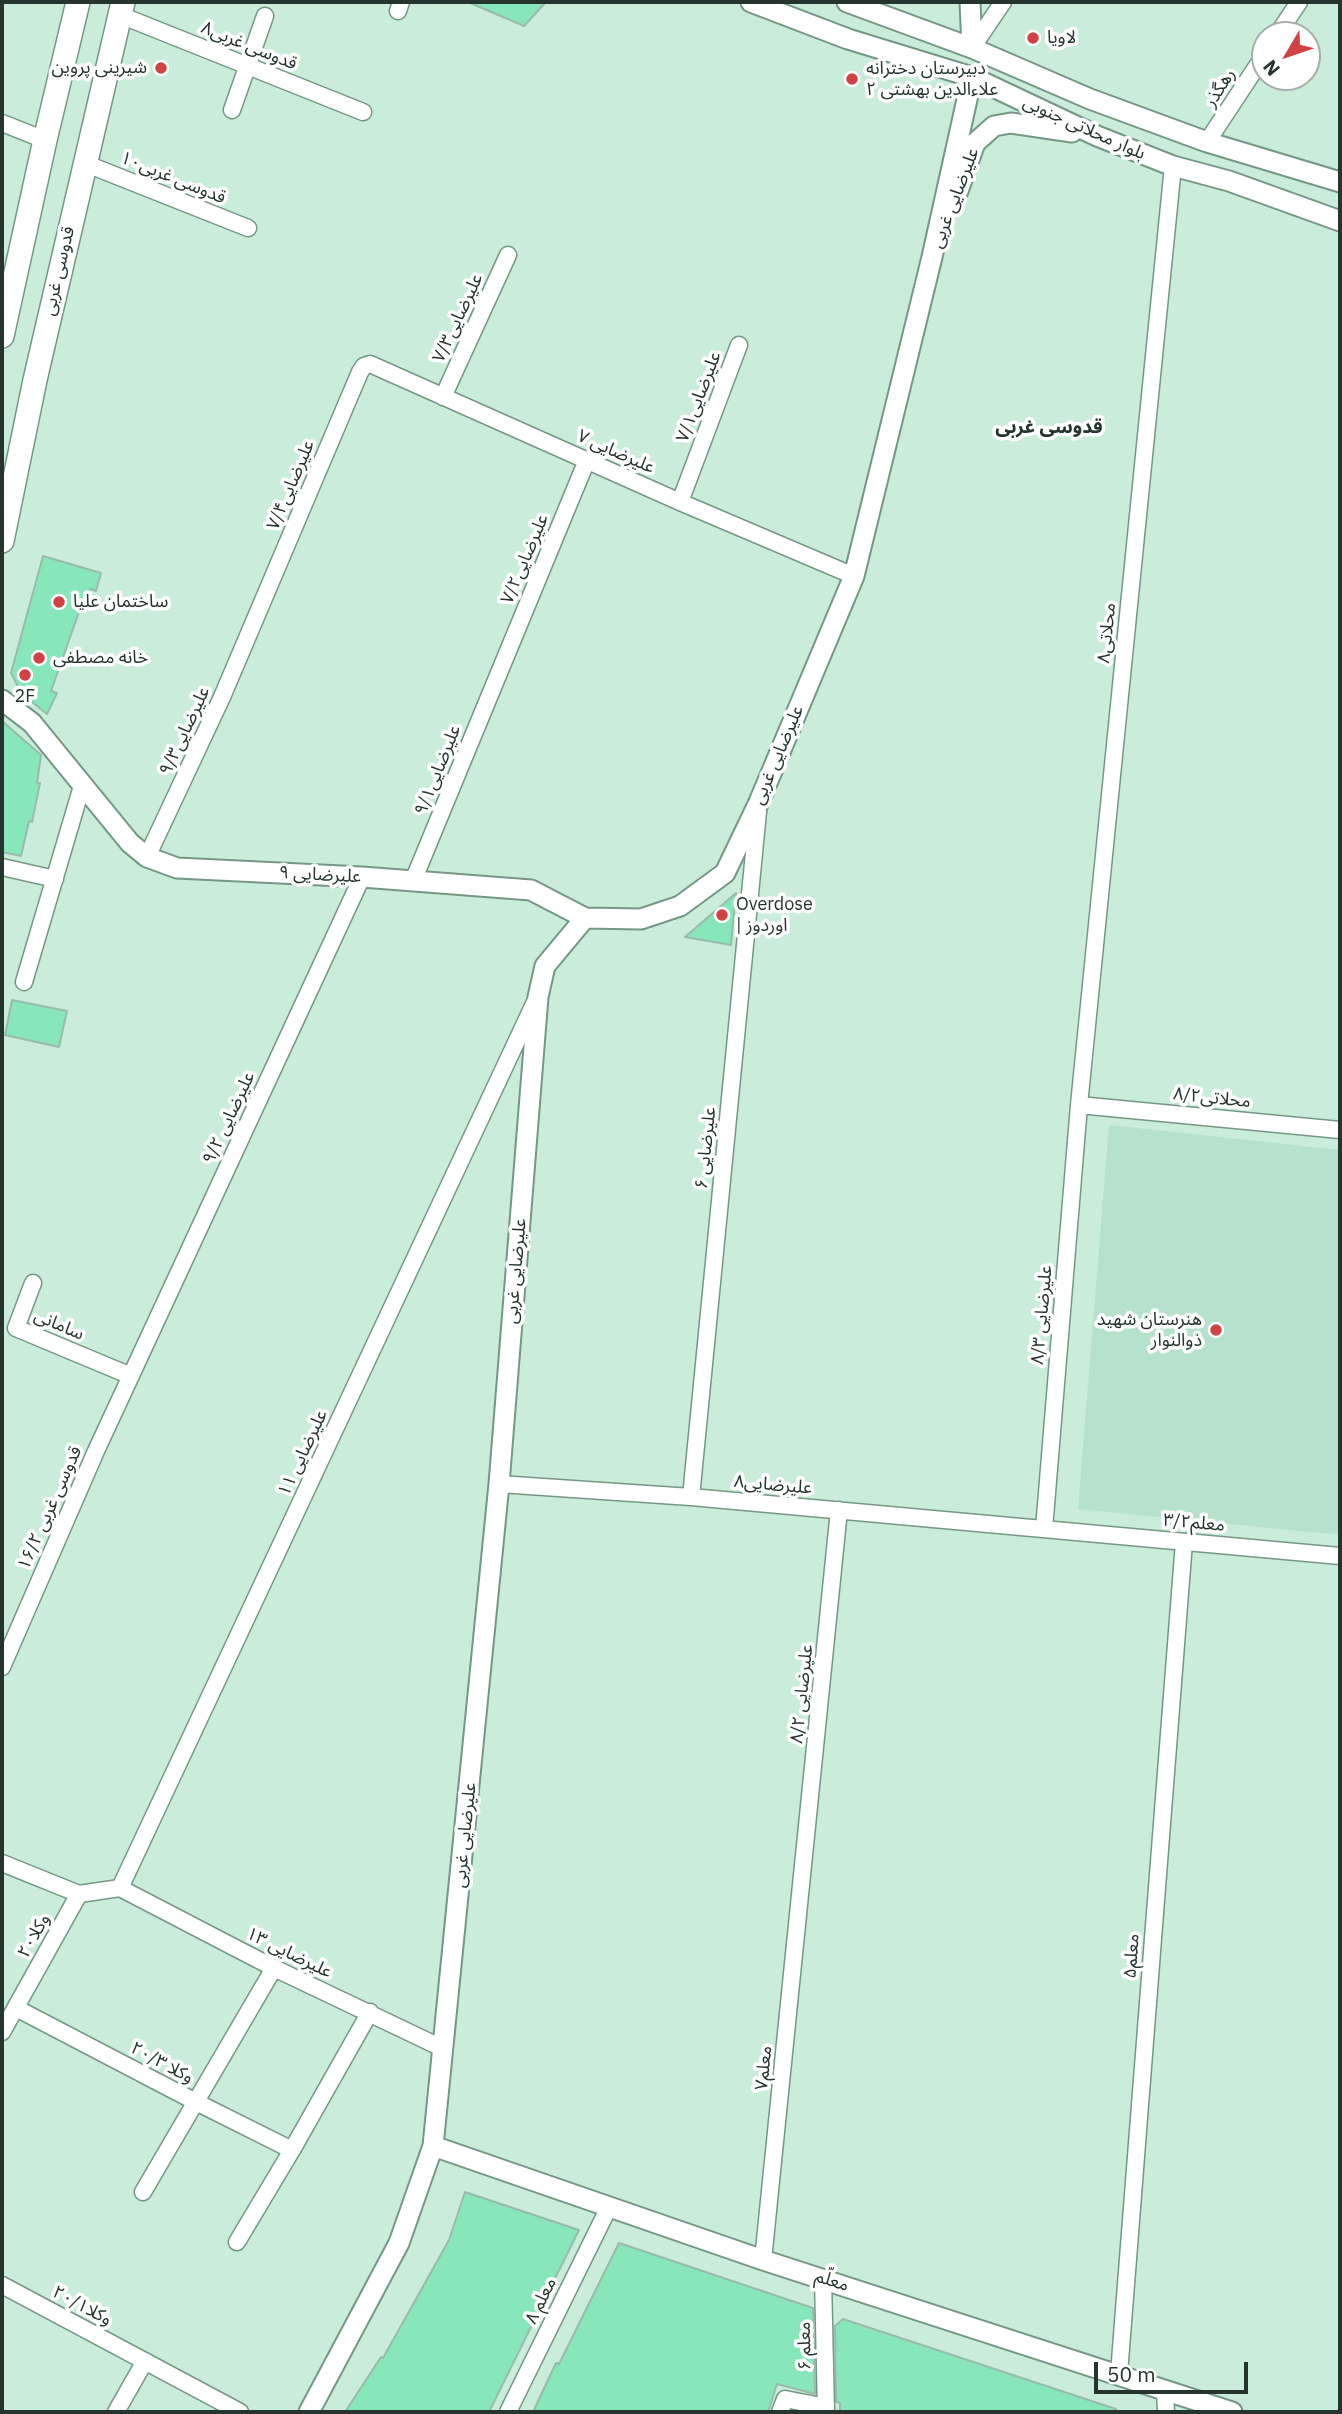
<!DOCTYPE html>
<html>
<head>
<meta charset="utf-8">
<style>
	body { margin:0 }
	#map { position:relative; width:1342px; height:2414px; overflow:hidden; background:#c9edda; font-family:"IBM Plex Sans",sans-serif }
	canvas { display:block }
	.frame { position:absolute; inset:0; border:4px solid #25342c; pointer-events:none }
	.north { position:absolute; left:1251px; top:21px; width:70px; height:70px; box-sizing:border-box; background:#fff; border:2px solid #a8aeab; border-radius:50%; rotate:231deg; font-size:19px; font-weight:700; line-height:28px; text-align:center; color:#25342c }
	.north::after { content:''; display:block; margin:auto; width:24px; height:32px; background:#d14244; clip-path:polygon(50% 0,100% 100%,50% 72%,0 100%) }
	.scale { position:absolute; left:1094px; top:2362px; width:154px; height:32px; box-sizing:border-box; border:4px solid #25342c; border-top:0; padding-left:9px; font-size:21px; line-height:24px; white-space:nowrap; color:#25342c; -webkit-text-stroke:5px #fff; paint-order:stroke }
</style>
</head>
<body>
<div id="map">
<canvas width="1342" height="2414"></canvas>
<div class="frame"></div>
<div class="north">N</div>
<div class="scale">50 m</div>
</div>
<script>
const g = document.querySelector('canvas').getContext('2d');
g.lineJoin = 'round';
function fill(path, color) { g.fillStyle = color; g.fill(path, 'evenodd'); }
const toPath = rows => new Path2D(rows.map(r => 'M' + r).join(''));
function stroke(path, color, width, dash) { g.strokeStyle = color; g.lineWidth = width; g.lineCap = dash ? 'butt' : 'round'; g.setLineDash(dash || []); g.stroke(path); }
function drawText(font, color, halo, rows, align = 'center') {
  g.font = font + ' "IBM Plex Sans","Noto Sans Arabic",sans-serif'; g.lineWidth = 7; g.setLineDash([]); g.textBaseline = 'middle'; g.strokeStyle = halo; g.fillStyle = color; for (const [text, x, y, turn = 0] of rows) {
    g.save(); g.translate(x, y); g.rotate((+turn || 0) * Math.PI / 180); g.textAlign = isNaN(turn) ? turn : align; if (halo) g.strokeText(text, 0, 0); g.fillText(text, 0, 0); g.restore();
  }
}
const built = toPath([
	[1109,1125,1340,1150,1340,1535,1078,1509]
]);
const building = toPath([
	[468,2,546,2,524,26,468,2],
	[43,556,101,573,96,591,90,589,83,613,79,612,51,691,57,693,47,714,22,694,11,673,43,556],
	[2,721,41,755,37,783,40,783,32,822,29,821,21,856,2,852,2,721],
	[736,893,731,945,685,937,736,893],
	[12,1000,67,1011,59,1047,5,1035,12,1000],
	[465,2192,579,2230,489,2412,345,2412,381,2357,383,2358,449,2240,465,2192],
	[619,2243,813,2308,815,2394,777,2384,768,2412,533,2412,556,2363,559,2364,619,2243],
	[843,2319,1116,2409,1115,2412,840,2412,840,2403,836,2402,835,2326,843,2319]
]);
const minor = toPath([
	[398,11,401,2],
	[120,15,363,112],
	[1277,35,1299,2],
	[972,48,1003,2],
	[232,110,265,16],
	[2,123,45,140],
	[1207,142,1265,54],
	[84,163,248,228],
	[443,397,508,255],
	[680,502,739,345],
	[147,857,222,697,360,372,364,366,370,364,680,502,854,576],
	[2,867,55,879],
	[413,881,587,460],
	[24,982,82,786],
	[1079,1105,1340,1130],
	[33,1283,16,1328,131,1376],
	[499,1484,691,1497,1340,1556],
	[691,1497,758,812],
	[1044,1529,1079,1105,1173,166],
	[2,1667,96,1451,362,877],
	[2,1863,79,1894],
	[120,1888,274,1968,444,2049],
	[79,1894,120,1888,535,1002],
	[16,2008,196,2102,292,2150],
	[2,2032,79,1894],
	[143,2192,274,1968],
	[237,2242,292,2150,370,2012],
	[763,2260,839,1510],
	[823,2278,826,2412],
	[2,2285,240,2412],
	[1119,2374,1184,1542],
	[1165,2390,1166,2412],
	[116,2412,145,2361],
	[508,2412,609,2207],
	[780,2412,785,2399,826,2407]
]);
const tertiary = toPath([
	[751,2,848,39,972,77,1097,136,1173,166,1229,181,1340,221],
	[847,2,972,48,1090,99,1207,142,1340,182],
	[970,2,972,48],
	[958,191,975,143,994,126,1011,123,1072,132],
	[2,700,32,723,130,843,147,857,177,868,362,877,531,890,585,918],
	[433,2146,763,2260,1232,2412],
	[309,2412,399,2243,433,2146,499,1484,538,997,545,966,585,918,641,919,680,906,725,873,759,802,854,576,932,257,972,77]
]);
const secondary = toPath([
	[2,336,45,140,78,2],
	[2,541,35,380,123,2]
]);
const markers = [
	[1033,38,7,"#d14244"],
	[161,68,7,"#d14244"],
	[852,79,7,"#d14244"],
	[59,602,7,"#d14244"],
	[39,658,7,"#d14244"],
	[25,675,7,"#d14244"],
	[722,915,7,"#d14244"],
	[1216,1330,7,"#d14244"]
];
const poiNames = [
	["لاویا",1047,38],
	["شیرینی پروین",147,68,"right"],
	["دبیرستان دخترانه",866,69],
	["علاءالدین بهشتی ۲",866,90],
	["ساختمان علیا",73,602],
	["خانه مصطفی",53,658],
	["2F",25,697,"center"],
	["Overdose",736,905],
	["| اوردوز",736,926],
	["هنرستان شهید",1202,1320,"right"],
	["ذوالنوار",1202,1341,"right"]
];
const streetNames = [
	["قدوسی غربی۸",249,46,22],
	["رهگذر",1220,88,-57],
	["بلوار محلاتی جنوبی",1084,128,24],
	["قدوسی غربی۱۰",173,178,22],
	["علیرضایی غربی",955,198,-69],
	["قدوسی غربی",59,271,-77],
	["علیرضایی۷/۳",458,318,-65],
	["علیرضایی۷/۱",699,397,-69],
	["۷ علیرضایی",616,452,24],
	["علیرضایی۷/۴",291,485,-67],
	["علیرضایی۷/۲",525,559,-67],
	["محلاتی۸",1107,633,-84],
	["علیرضایی۹/۳",185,731,-65],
	["علیرضایی غربی",778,755,-67],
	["علیرضایی۹/۱",438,770,-68],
	["۹ علیرضایی",320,875,3],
	["محلاتی۸/۲",1212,1098,6],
	["۹/۲ علیرضایی",229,1118,-65],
	["۶ علیرضایی",706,1148,-84],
	["علیرضایی غربی",516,1271,-85],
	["۸/۳ علیرضایی",1042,1315,-85],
	["سامانی",59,1325,23],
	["۱۱ علیرضایی",303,1453,-65],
	["علیرضایی۸",773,1485,5],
	["۱۶/۲ قدوسی غربی",50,1508,-66],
	["معلم۳/۲",1194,1523,5],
	["علیرضایی ۸/۲",802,1694,-84],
	["علیرضایی غربی",465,1835,-84],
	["وکلا۲۰",34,1936,-61],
	["۱۳ علیرضایی",289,1953,26],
	["معلم۵",1132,1956,-86],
	["وکلا ۲۰/۳",162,2063,28],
	["معلم۷",764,2068,-84],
	["معلّم",832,2281,18],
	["۸ معلم",541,2301,-64],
	["وکلا۲۰/۱",82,2306,28],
	["۶ معلم",805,2346,-91]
];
const neighbourhoodNames = [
	["قدوسی غربی",1049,428]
];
fill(built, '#b6e1cc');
fill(building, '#87e6ba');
stroke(building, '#99bcaa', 2);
stroke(minor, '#759786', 19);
stroke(tertiary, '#759786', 23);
stroke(secondary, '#759786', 26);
stroke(minor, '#fff', 16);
stroke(tertiary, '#fff', 19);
stroke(secondary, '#fff', 23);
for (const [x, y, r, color] of markers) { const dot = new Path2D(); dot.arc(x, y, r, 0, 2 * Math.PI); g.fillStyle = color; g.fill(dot); stroke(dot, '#fff', 2.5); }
drawText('18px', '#25342c', '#fff', poiNames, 'left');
drawText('18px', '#25342c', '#fff', streetNames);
drawText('bold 19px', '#25342c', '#fff', neighbourhoodNames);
</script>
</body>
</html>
